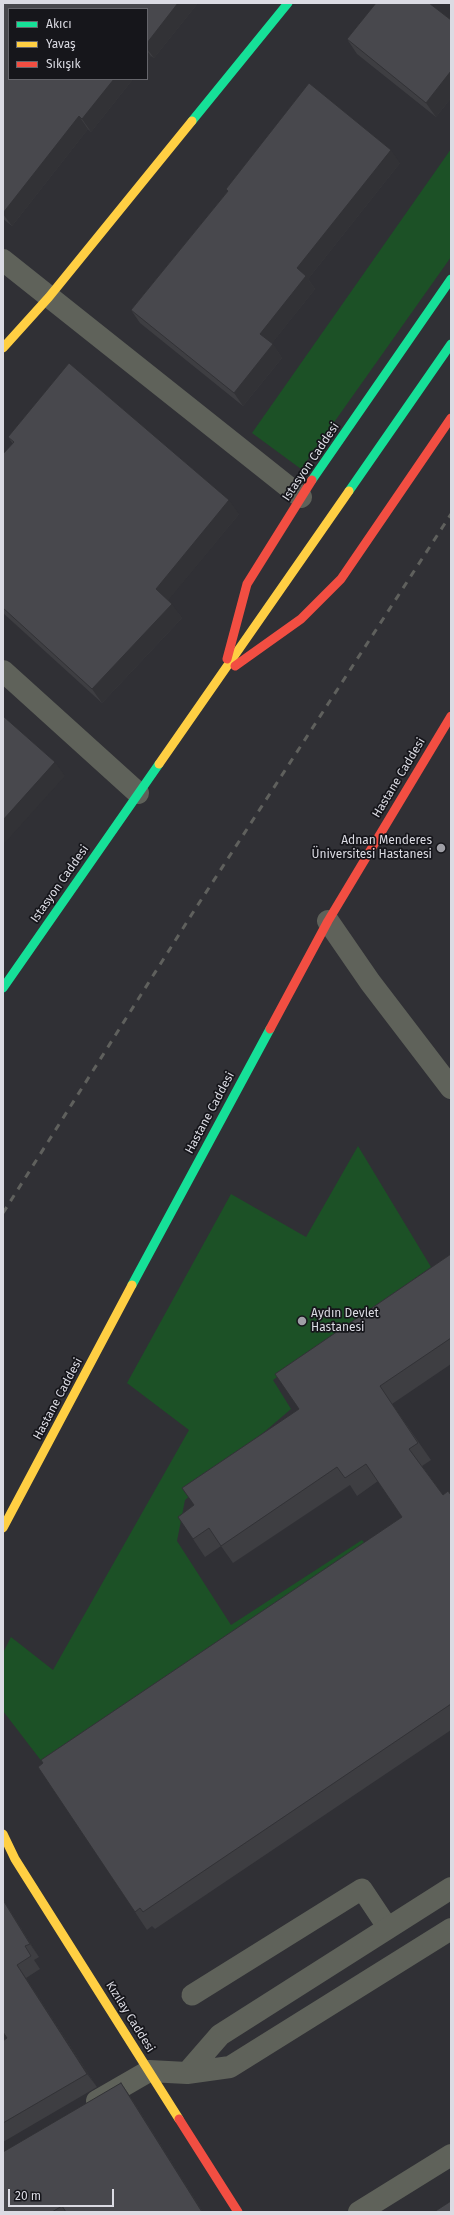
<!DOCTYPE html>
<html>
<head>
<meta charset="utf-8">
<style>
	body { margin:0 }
	#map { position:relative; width:454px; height:2215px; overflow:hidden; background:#303035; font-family:"Fira Sans",sans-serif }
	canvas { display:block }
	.frame { position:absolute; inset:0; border:4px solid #dbdbe3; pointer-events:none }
	.legend { position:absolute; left:8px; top:8px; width:140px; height:72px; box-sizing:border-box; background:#16161b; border:1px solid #65656b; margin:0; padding:5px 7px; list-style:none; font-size:12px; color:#dbdbe3 }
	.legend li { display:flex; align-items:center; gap:8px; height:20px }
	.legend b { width:20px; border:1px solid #65656b }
	.scale { position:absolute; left:8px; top:2189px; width:106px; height:18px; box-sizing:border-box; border:2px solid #dbdbe3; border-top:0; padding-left:5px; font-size:12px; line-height:14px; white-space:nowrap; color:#dbdbe3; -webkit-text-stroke:3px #16161b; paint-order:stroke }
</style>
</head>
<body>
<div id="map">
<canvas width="454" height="2215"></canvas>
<div class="frame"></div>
<ul class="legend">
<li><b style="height:5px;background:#16e098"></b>Akıcı</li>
<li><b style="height:5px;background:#ffcf43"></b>Yavaş</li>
<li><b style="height:5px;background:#f24e42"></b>Sıkışık</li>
</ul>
<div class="scale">20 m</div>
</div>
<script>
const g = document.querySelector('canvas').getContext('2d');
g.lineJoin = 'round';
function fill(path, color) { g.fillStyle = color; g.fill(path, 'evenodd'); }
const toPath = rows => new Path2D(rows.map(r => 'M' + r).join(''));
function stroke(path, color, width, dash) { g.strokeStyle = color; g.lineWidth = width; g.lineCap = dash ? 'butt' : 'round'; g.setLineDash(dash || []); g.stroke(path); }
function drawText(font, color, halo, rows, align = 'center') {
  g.font = font + ' "Fira Sans",sans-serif'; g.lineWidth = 3.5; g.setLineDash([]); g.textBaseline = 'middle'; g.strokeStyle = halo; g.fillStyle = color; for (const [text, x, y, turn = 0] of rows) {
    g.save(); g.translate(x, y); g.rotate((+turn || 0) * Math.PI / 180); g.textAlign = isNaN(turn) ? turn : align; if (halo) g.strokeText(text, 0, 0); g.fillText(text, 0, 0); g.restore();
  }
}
const green = toPath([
	[451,149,451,257,301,469,252,433],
	[358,1146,431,1267,273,1380,291,1409,185,1500,177,1541,231,1625,362,1540,374,1555,46,1767,3,1711,3,1653,11,1637,53,1670,189,1430,127,1383,231,1194,306,1237]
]);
const lane = toPath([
	[192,1995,362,1889,388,1928]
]);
const street = toPath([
	[3,260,301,497],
	[3,671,138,793],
	[328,921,370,982,451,1088],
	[187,2073,220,2035,451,1888],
	[97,2101,149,2071,187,2073,230,2067,451,1929],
	[359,2212,451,2155]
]);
const fast = toPath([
	[192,121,288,3],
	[312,480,451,279],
	[349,491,451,344],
	[3,988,159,764],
	[132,1285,270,1029]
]);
const slow = toPath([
	[3,348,49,297,192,121],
	[159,764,349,491],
	[3,1528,132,1285],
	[3,1834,15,1859,179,2119]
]);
const jam = toPath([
	[227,659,247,584,312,480],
	[235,666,301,619,341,579,451,418],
	[270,1029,328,921,451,716],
	[179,2119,238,2212]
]);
const rail = toPath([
	[3,1213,192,914,451,514]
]);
const wall = toPath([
	[3,3,198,3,154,58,151,56,147,62,147,9,9,79,133,79,91,132,88,129,12,226,3,219],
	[451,20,451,98,436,117,357,54,347,39],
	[400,163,308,279,315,289,272,343,282,358,243,406,140,323,131,310,228,191,226,189],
	[8,437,239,514,168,600,182,618,102,703,3,613,3,454,13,444],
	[451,1254,451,1364,392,1404,431,1460,422,1466,443,1495,451,1495,451,1730,155,1929,152,1926,147,1930,135,1912,402,1517,378,1481,357,1496,350,1485,233,1563,221,1546,205,1557,193,1539,194,1505,299,1409],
	[3,1899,39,1957,34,1960,40,1969,26,1978,97,2087,3,2142,3,2041,7,2038,3,2032],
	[130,2096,203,2212,3,2212]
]);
const shadedWall = toPath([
	[178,3,198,3,154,58,147,49,147,43],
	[147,51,151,56,147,62],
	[451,71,451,98,436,117,426,103],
	[114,79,133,79,91,132,82,119],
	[79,116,88,129,12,226,3,214,3,213],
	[391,150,400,163,308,279,315,289,269,347,260,334,297,268],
	[273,344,282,358,243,406,234,393],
	[229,500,239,514,166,603,156,589],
	[172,604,182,618,102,703,92,689],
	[55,762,65,776,3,845,3,820],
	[3,1899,39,1957,30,1944,3,1900],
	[17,1965,26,1978,97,2087,87,2074],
	[121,2083,130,2096,203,2212,202,2212]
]);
const building = toPath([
	[3,3,178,3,147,43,147,9,9,9,9,79,114,79,82,119,79,116,3,213,3,3],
	[376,3,429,3,451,20,451,71,426,103,347,39,376,3],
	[309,83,391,150,297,268,306,276,260,334,273,344,234,393,131,310,228,191,226,189,309,83],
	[69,363,229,500,156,589,172,604,92,689,3,608,3,454,14,442,8,437,69,363],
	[3,716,55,762,3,820,3,716],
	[451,1254,451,1338,380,1386,418,1443,409,1449,443,1495,448,1491,451,1495,451,1704,143,1912,140,1908,135,1912,38,1767,43,1763,41,1760,402,1517,366,1464,345,1478,337,1467,221,1546,209,1528,193,1539,178,1517,194,1505,182,1488,299,1409,275,1374,451,1254],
	[3,1900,30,1944,25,1946,31,1956,17,1965,87,2074,3,2123,3,2041,7,2038,3,2032,3,1900],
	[121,2083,202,2212,66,2212,62,2206,52,2212,3,2212,3,2152,121,2083],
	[451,2201,451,2212,434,2212,451,2201]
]);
const markers = [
	[441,848,5,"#9f9fa6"],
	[302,1321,5,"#9f9fa6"]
];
const streetNames = [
	["Istasyon Caddesi",311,462,-56],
	["Hastane Caddesi",399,778,-59],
	["Istasyon Caddesi",60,884,-55],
	["Hastane Caddesi",210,1113,-62],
	["Hastane Caddesi",58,1399,-62],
	["Kızılay Caddesi",130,2017,58]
];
const poiNames = [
	["Adnan Menderes",432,841],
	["Üniversitesi Hastanesi",432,855],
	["Aydın Devlet",311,1314,"left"],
	["Hastanesi",311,1328,"left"]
];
fill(green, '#1c5126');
stroke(lane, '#5f625a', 21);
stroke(street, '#5f625a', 22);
stroke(fast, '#16e098', 9);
stroke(slow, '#ffcf43', 9);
stroke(jam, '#f24e42', 9);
stroke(rail, '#5f605d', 3, [7, 7]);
fill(wall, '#3e3e42');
fill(shadedWall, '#323236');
fill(building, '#48484d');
stroke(building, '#323236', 1);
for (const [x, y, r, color] of markers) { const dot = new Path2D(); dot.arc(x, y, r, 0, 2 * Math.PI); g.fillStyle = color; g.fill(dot); stroke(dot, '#16161b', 1.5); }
drawText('12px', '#dbdbe3', '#16161b', streetNames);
drawText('12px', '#dbdbe3', '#16161b', poiNames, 'right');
</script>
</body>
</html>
